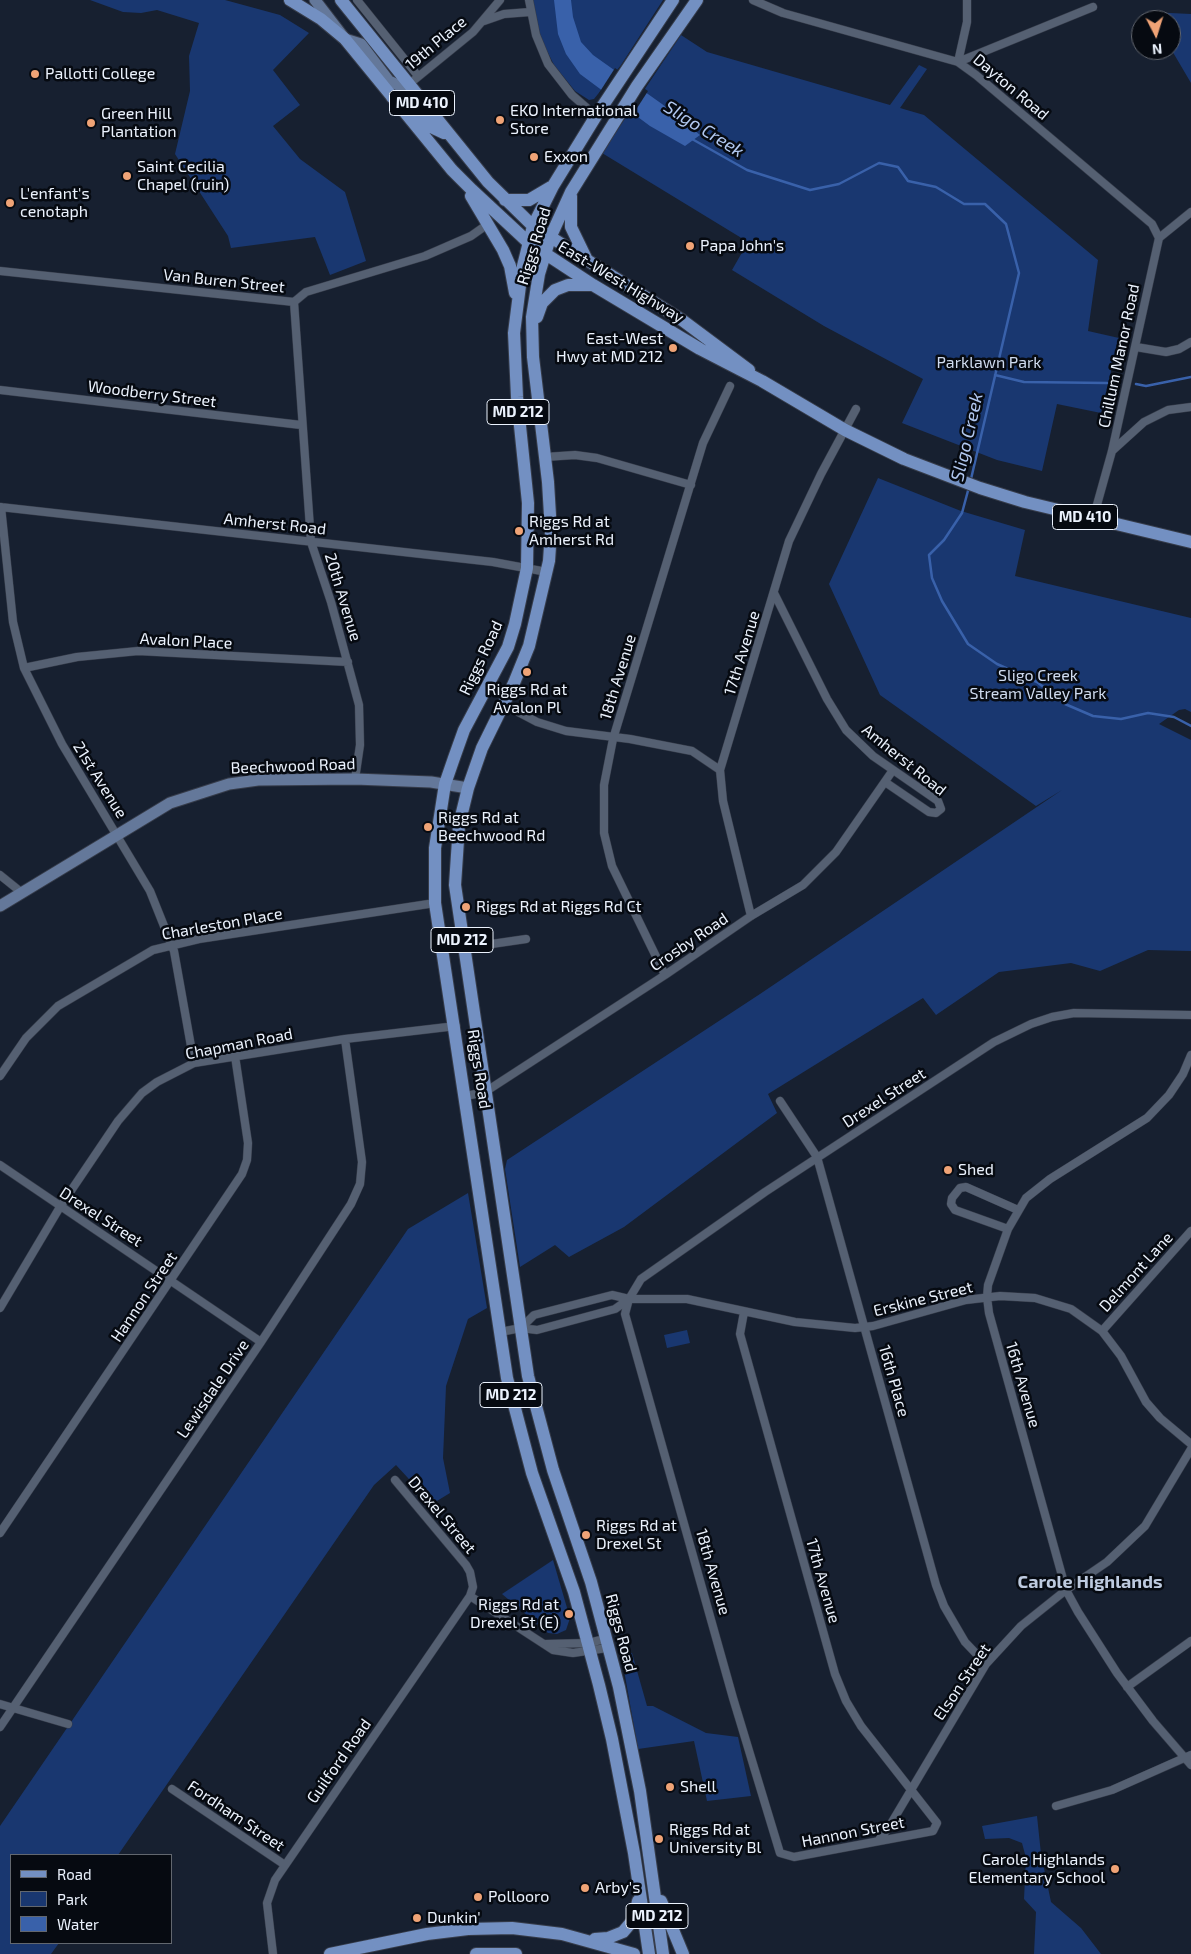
<!DOCTYPE html>
<html>
<head>
<meta charset="utf-8">
<style>
	body { margin:0 }
	#map { position:relative; width:1191px; height:1954px; overflow:hidden; background:#172030; font-family:"Exo 2",sans-serif }
	canvas { display:block }
	.legend { position:absolute; left:10px; top:1854px; width:162px; height:90px; box-sizing:border-box; background:#060a11; border:1px solid #62676f; margin:0; padding:6px 9px; list-style:none; font-size:15px; color:#ebf2fd }
	.legend li { display:flex; align-items:center; gap:10px; height:25px }
	.legend b { width:25px; border:1px solid #62676f }
	.north { position:absolute; left:1131px; top:10px; width:50px; height:50px; box-sizing:border-box; background:#060a11; border:1px solid #62676f; border-radius:50%; rotate:175deg; font-size:14px; font-weight:700; line-height:20px; text-align:center; color:#ebf2fd }
	.north::after { content:''; display:block; margin:auto; width:18px; height:22px; background:#efa376; clip-path:polygon(50% 0,100% 100%,50% 72%,0 100%) }
</style>
</head>
<body>
<div id="map">
<canvas width="1191" height="1954"></canvas>
<ul class="legend">
<li><b style="height:6px;background:#7390c2"></b>Road</li>
<li><b style="height:14px;background:#193770"></b>Park</li>
<li><b style="height:14px;background:#3961aa"></b>Water</li>
</ul>
<div class="north">N</div>
</div>
<script>
const g = document.querySelector('canvas').getContext('2d');
g.lineJoin = 'round';
function fill(path, color) { g.fillStyle = color; g.fill(path, 'evenodd'); }
const toPath = rows => new Path2D(rows.map(r => 'M' + r).join(''));
function stroke(path, color, width, dash) { g.strokeStyle = color; g.lineWidth = width; g.lineCap = dash ? 'butt' : 'round'; g.setLineDash(dash || []); g.stroke(path); }
function drawText(font, color, halo, rows, align = 'center') {
  g.font = font + ' "Exo 2",sans-serif'; g.lineWidth = 5; g.setLineDash([]); g.textBaseline = 'middle'; g.strokeStyle = halo; g.fillStyle = color; for (const [text, x, y, turn = 0] of rows) {
    g.save(); g.translate(x, y); g.rotate((+turn || 0) * Math.PI / 180); g.textAlign = isNaN(turn) ? turn : align; if (halo) g.strokeText(text, 0, 0); g.fillText(text, 0, 0); g.restore();
  }
}
const green = toPath([
	[90,0,225,0,280,15,309,33,273,70,300,105,273,126,300,159,345,192,366,261,330,275,315,237,231,248,228,236,175,154,190,91,189,56,199,23,157,10,141,13,123,12],
	[532,0,663,0,621,65,594,99,589,100,575,91,554,65,541,39],
	[1149,12,1191,14,1191,83,1171,49,1171,20,1153,20],
	[681,35,707,52,890,105,919,65,927,69,900,108,924,115,1098,260,1088,331,1119,338,1101,413,1057,404,1042,471,997,460,902,423,923,379,824,326,732,270,748,242,602,153],
	[878,478,961,511,1025,530,1015,576,1191,618,1191,712,1185,709,1179,710,1159,724,1191,740,1191,951,1148,950,1100,971,1071,963,999,972,936,1015,923,998,768,1094,777,1113,624,1227,569,1257,555,1245,520,1267,505,1169,507,1160,760,994,1062,790,1036,806,880,695,829,584],
	[468,1193,487,1308,468,1319,446,1386,443,1458,450,1493,432,1504,396,1465,374,1485,118,1855,11,1855,11,1943,59,1943,51,1954,0,1954,0,1826,408,1229],
	[687,1330,690,1343,667,1348,664,1335],
	[553,1560,570,1618,566,1630,557,1634,548,1633,502,1594],
	[621,1653,632,1653,647,1706,653,1706,706,1733,738,1737,751,1796,707,1801,694,1741,638,1749],
	[1037,1816,1041,1854,1051,1902,1081,1928,1101,1954,1034,1954,1036,1912,1024,1899,1026,1858,1022,1843,1009,1838,985,1839,982,1826]
]);
const water = toPath([
	[554,0,571,0,573,17,581,42,593,55,662,104,700,135,685,146,650,126,580,74,566,54,558,34]
]);
const pier = toPath([
	[615,68,648,91,632,116,599,93]
]);
const stream = toPath([
	[692,139,747,170,810,190,839,184,879,163,898,167,908,181,936,187,964,204,985,204,1006,224,1019,273,971,479],
	[995,375,1024,382,1107,383],
	[1136,384,1146,386,1191,377],
	[969,487,962,513,944,540,929,555,932,578,942,601,968,644,997,664,1037,682,1065,704,1093,716,1121,719,1148,713,1174,717,1191,726]
]);
const street = toPath([
	[357,0,418,76],
	[529,0,536,35,548,64,572,95,596,116],
	[753,0,783,13,958,62,976,75,1152,224,1159,238],
	[484,21,504,14,530,12],
	[958,62,1093,7],
	[958,62,967,22,967,0],
	[408,85,473,32,500,0],
	[0,271,294,302,306,292,425,256,471,236,488,224],
	[294,302,311,542,331,602,359,705,360,745,355,779],
	[1136,347,1166,352,1179,349,1191,342],
	[0,390,301,425],
	[1112,451,1144,422,1168,410,1191,407],
	[545,457,575,455,597,458,691,485],
	[0,507,493,562,547,572],
	[1,507,13,622,24,668,62,744,150,891,174,951,194,1063],
	[1093,519,1112,451,1159,238,1191,212],
	[774,593,827,699,846,730,873,756,938,801,941,809,936,813,929,812,885,782],
	[24,668,77,657,138,651,348,662],
	[503,704,537,722,566,731,630,739,692,751,720,770],
	[0,875,21,892],
	[751,916,723,801,720,770,789,541,821,474,856,409],
	[464,948,526,939],
	[665,975,612,866,604,833,604,785,613,739,703,443,730,386],
	[1191,1055,1183,1074,1169,1095,1147,1118,1050,1179,1026,1198,1008,1229,988,1285,987,1297,989,1313,1066,1590,1078,1612,1117,1673,1153,1721,1191,1765],
	[0,1076,26,1038,58,1006,153,950,199,939,435,903],
	[466,1096,485,1092,665,975,751,916,803,885,836,852,893,770],
	[780,1101,817,1157,936,1585,944,1606,965,1642,986,1664],
	[0,1165,261,1342],
	[1008,1229,955,1210,951,1204,952,1198,960,1188,966,1187,1018,1210],
	[629,1299,625,1314,733,1698,780,1853,794,1857,933,1831,937,1823,861,1726,846,1701,835,1674,740,1334,744,1312],
	[0,1308,60,1207,118,1121,142,1093,157,1082,194,1063,345,1039,456,1026],
	[521,1328,534,1315,612,1295,629,1299,687,1299,795,1322,855,1328,873,1326,966,1300,1000,1296,1035,1298,1071,1309,1102,1331,1121,1356,1146,1402,1160,1418,1191,1444],
	[1102,1331,1191,1231],
	[500,1332,521,1328,537,1330,615,1309,629,1299,641,1279,765,1192,994,1042,1031,1024,1052,1017,1074,1013,1191,1015],
	[0,1533,242,1174,247,1160,248,1143,235,1056],
	[470,1596,553,1650,573,1653,607,1648],
	[546,1644,588,1643,605,1639],
	[1127,1687,1191,1641],
	[0,1704,68,1724],
	[0,1727,261,1342,351,1204,360,1184,362,1162,345,1039],
	[172,1789,285,1865],
	[1056,1806,1112,1790,1191,1755],
	[878,1841,889,1827,986,1664,1021,1626,1066,1590,1107,1562,1145,1526,1191,1449],
	[273,1954,267,1903,275,1880,470,1596,473,1587,470,1572,466,1565,395,1480]
]);
const secondary = toPath([
	[315,0,345,39,361,44,389,81,398,85,408,85],
	[0,906,170,803,229,784,258,780,355,779,431,782,468,788]
]);
const primary = toPath([
	[290,0,321,19,345,39,452,170,472,190,529,243,593,285,700,349,762,381,845,430,904,459,980,488,1025,502,1191,542],
	[341,0,488,182,533,226,682,320,749,370],
	[392,97,406,101,429,126,444,133],
	[471,196,503,250,510,266,515,293],
	[571,196,571,227,587,260],
	[505,200,529,200,551,187],
	[537,317,542,303,555,290,568,285,593,285],
	[661,1901,683,1954],
	[595,1939,608,1938,623,1932,634,1919,638,1901],
	[330,1954,427,1934,468,1929,512,1928,562,1934,634,1954],
	[476,1954,516,1954],
	[649,1954,634,1853,612,1739,599,1685,574,1592,532,1473,507,1378,435,903,435,848,445,784,454,758,464,730,508,647,515,624,527,568,528,503,517,397,514,333,522,270,533,226,553,186,596,116,673,0],
	[663,1954,640,1791,619,1687,591,1582,553,1470,528,1376,455,885,459,825,468,788,482,748,514,683,529,646,549,561,551,532,548,482,533,357,532,317,539,274,550,238,571,192,637,86,697,0]
]);
const markers = [
	[35,74,5,"#efa376"],
	[500,120,5,"#efa376"],
	[91,123,5,"#efa376"],
	[534,157,5,"#efa376"],
	[127,176,5,"#efa376"],
	[10,203,5,"#efa376"],
	[690,246,5,"#efa376"],
	[673,348,5,"#efa376"],
	[519,531,5,"#efa376"],
	[527,672,5,"#efa376"],
	[428,827,5,"#efa376"],
	[466,907,5,"#efa376"],
	[948,1170,5,"#efa376"],
	[586,1535,5,"#efa376"],
	[569,1614,5,"#efa376"],
	[670,1787,5,"#efa376"],
	[659,1839,5,"#efa376"],
	[1115,1869,5,"#efa376"],
	[585,1888,5,"#efa376"],
	[478,1897,5,"#efa376"],
	[417,1918,5,"#efa376"]
];
const shields = [
	[422,103,65],
	[518,412,62],
	[1085,517,65],
	[462,940,62],
	[511,1395,62],
	[657,1916,62]
];
const shieldNames = [
	["MD 410",422,103],
	["MD 212",518,412],
	["MD 410",1085,517],
	["MD 212",462,940],
	["MD 212",511,1395],
	["MD 212",657,1916]
];
const streetNames = [
	["19th Place",436,43,-40],
	["Dayton Road",1011,87,40],
	["Riggs Road",534,246,-73],
	["Van Buren Street",224,281,6],
	["East-West Highway",621,282,31],
	["Chillum Manor Road",1119,356,-78],
	["Woodberry Street",152,394,7],
	["Amherst Road",275,524,6],
	["20th Avenue",343,597,73],
	["Avalon Place",186,641,3],
	["17th Avenue",742,653,-73],
	["Riggs Road",481,658,-65],
	["18th Avenue",618,677,-73],
	["Amherst Road",904,760,39],
	["Beechwood Road",293,766,-2],
	["21st Avenue",100,780,58],
	["Charleston Place",222,924,-10],
	["Crosby Road",689,942,-34],
	["Chapman Road",239,1044,-11],
	["Riggs Road",479,1069,81],
	["Drexel Street",884,1098,-33],
	["Drexel Street",101,1217,33],
	["Delmont Lane",1136,1272,-48],
	["Hannon Street",144,1297,-56],
	["Erskine Street",923,1299,-14],
	["16th Place",894,1381,74],
	["16th Avenue",1023,1385,74],
	["Lewisdale Drive",213,1389,-56],
	["Drexel Street",442,1515,50],
	["18th Avenue",713,1572,74],
	["17th Avenue",823,1581,74],
	["Riggs Road",621,1633,75],
	["Elson Street",962,1682,-56],
	["Guilford Road",339,1761,-55],
	["Fordham Street",236,1816,34],
	["Hannon Street",853,1832,-11]
];
const poiNames = [
	["Pallotti College",45,74],
	["EKO International",510,111],
	["Store",510,129],
	["Green Hill",101,114],
	["Plantation",101,132],
	["Exxon",544,157],
	["Saint Cecilia",137,167],
	["Chapel (ruin)",137,185],
	["L'enfant's",20,194],
	["cenotaph",20,212],
	["Papa John's",700,246],
	["East-West",663,339,"right"],
	["Hwy at MD 212",663,357,"right"],
	["Riggs Rd at",529,522],
	["Amherst Rd",529,540],
	["Riggs Rd at",527,690,"center"],
	["Avalon Pl",527,708,"center"],
	["Riggs Rd at",438,818],
	["Beechwood Rd",438,836],
	["Riggs Rd at Riggs Rd Ct",476,907],
	["Shed",958,1170],
	["Riggs Rd at",596,1526],
	["Drexel St",596,1544],
	["Riggs Rd at",559,1605,"right"],
	["Drexel St (E)",559,1623,"right"],
	["Shell",680,1787],
	["Riggs Rd at",669,1830],
	["University Bl",669,1848],
	["Carole Highlands",1105,1860,"right"],
	["Elementary School",1105,1878,"right"],
	["Arby's",595,1888],
	["Pollooro",488,1897],
	["Dunkin'",427,1918]
];
const parkNames = [
	["Parklawn Park",989,363],
	["Sligo Creek",1038,676],
	["Stream Valley Park",1038,694]
];
const waterNames = [
	["Sligo Creek",704,129,32],
	["Sligo Creek",967,437,-77]
];
const neighbourhoodNames = [
	["Carole Highlands",1090,1582]
];
fill(green, '#193770');
fill(water, '#3961aa');
fill(pier, '#172030');
stroke(stream, '#3961aa', 2.5);
stroke(street, '#363c4a', 9);
stroke(secondary, '#363c4a', 13);
stroke(primary, '#363c4a', 14);
stroke(street, '#556072', 8);
stroke(secondary, '#64789a', 11);
stroke(primary, '#7390c2', 12);
for (const [x, y, r, color] of markers) { const dot = new Path2D(); dot.arc(x, y, r, 0, 2 * Math.PI); g.fillStyle = color; g.fill(dot); stroke(dot, '#060a11', 2); }
for (const [x, y, w] of shields) { const box = new Path2D(); box.roundRect(x - w / 2, y - 12.5, w, 25, 4); g.fillStyle = '#060a11'; g.fill(box); stroke(box, '#ebf2fd', 1); }
drawText('bold 15px', '#ebf2fd', null, shieldNames);
drawText('16px', '#ebf2fd', '#060a11', streetNames);
drawText('16px', '#ebf2fd', '#060a11', poiNames, 'left');
drawText('16px', '#cfdbef', '#060a11', parkNames);
drawText('italic 18px', '#b1c8f0', '#060a11', waterNames);
drawText('bold 18px', '#bdcadf', '#060a11', neighbourhoodNames);
</script>
</body>
</html>
